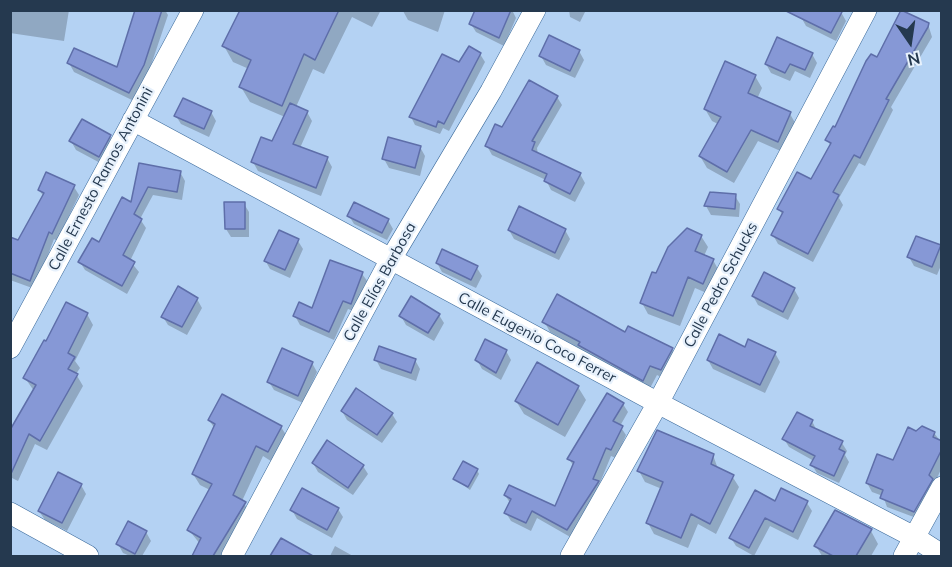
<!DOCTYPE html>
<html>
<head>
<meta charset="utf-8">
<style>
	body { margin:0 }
	#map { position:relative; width:952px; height:567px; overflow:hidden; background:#b4d2f3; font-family:Mulish,sans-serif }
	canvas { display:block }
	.frame { position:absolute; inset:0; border:12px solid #25394f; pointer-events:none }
	.north { position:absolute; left:880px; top:12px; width:60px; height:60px; -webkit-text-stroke:4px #e7f1fc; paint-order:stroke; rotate:167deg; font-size:16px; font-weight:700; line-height:24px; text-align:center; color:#25394f }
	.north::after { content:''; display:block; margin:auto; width:21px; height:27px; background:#25394f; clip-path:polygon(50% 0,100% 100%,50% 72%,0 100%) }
</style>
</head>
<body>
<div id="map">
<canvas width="952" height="567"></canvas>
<div class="frame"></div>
<div class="north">N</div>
</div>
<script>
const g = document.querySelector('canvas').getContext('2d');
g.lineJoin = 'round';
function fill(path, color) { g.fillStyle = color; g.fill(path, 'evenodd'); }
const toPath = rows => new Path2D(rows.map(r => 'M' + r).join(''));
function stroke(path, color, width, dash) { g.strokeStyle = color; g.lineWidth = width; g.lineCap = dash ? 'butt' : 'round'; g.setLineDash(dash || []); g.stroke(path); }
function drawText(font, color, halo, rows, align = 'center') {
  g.font = font + ' Mulish,sans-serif'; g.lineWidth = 4.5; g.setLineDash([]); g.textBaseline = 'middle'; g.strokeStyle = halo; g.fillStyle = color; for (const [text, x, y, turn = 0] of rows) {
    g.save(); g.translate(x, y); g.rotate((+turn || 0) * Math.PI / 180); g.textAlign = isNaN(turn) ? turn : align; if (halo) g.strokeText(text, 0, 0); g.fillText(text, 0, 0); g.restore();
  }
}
const shadow = toPath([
	[10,10,69,10,64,41,10,33],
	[135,10,165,10,168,15,148,74,134,101,74,72,69,63,118,69],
	[241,10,381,10,372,27,352,17,324,74,313,69,296,107,307,112,312,121,300,148,327,158,332,167,321,196,258,171,253,162,272,143,285,117,250,102,241,87,249,69,233,62,224,46],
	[445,10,438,32,408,20,403,11],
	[477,10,512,10,516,18,504,46,476,32,471,24],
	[569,10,586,10,580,22,570,17],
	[841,12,846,21,836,41,806,26,801,17],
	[928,24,932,37,891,107,893,110,865,166,859,163,839,198,843,205,813,262,778,244,773,235,783,216,779,209,811,181,831,146,827,140,836,130,877,59],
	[579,51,584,60,575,78,546,65,541,56],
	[480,54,485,62,449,131,443,128,440,134,415,125,411,117,460,64],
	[812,54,817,63,810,78,795,71,790,81,771,73,766,64],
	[755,76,762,88,757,99,790,114,797,126,785,153,758,141,734,183,707,168,700,156,718,124,712,121,705,109],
	[557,97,562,105,537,148,538,155,580,174,585,183,575,202,551,190,546,180,492,155,487,146,502,129],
	[211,112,216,121,209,137,181,124,176,116],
	[110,136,115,145,104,165,76,150,71,141],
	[420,147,425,156,420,176,389,168,384,159],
	[140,165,180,172,185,181,182,200,153,195,140,219,146,228,130,261,139,272,127,294,85,270,80,262,100,244,132,204],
	[46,174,74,187,79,195,57,241,54,239,35,289,10,280,10,239,19,242,44,197,39,190],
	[735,196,740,204,739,217,711,215,706,206],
	[244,204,249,212,249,237,231,237,226,229],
	[349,216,388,220,393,229,387,240,354,224],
	[509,230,565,230,570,239,559,260,514,239],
	[279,232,298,241,303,249,290,278,270,269,265,260],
	[701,236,708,247,704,256,713,260,719,271,709,294,695,288,680,326,648,314,642,303,657,275],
	[940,247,942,263,937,275,914,266,909,257],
	[331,262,362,274,368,282,356,312,348,309,334,340,300,325,295,316,312,310],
	[437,263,477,268,482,276,476,288,442,272],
	[794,289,799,298,788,320,758,305,753,296],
	[197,299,202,308,187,335,168,325,163,317],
	[87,314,93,325,75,361,80,368,76,374,83,386,47,450,35,444,18,481,10,477,10,433,34,391,25,378,47,343],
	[439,315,444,323,434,341,406,325,401,316],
	[544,321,626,334,672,349,678,360,667,380,657,375,649,390,586,356,582,350,550,332],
	[746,349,775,353,780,362,765,393,713,369,708,360],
	[506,351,511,360,501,380,482,369,477,360],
	[376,360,415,360,420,369,416,381,381,369],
	[312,363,317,372,303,403,274,390,269,382],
	[537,364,578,387,586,400,565,437,524,414,516,401],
	[623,404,628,412,620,426,626,435,616,458,611,456,599,485,603,491,572,538,537,518,531,531,511,521,506,513,510,503,505,495,556,508,574,467,569,459],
	[342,411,392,414,397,422,382,443,347,420],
	[209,420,281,427,288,438,274,463,263,456,242,501,252,515,225,556,193,556,200,544,189,530,210,490,200,485,193,474,215,429],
	[812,421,817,431,842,443,847,451,845,455,849,462,839,483,817,473,812,465,814,461,789,447,784,439],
	[916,433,934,433,942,443,942,467,919,519,887,507,883,496,872,492,867,483,893,462],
	[713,455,718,469,732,476,739,487,716,534,698,524,688,548,654,534,648,523,662,489,645,482,639,471],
	[313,463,363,466,368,474,353,495,318,472],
	[477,470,479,474,470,490,455,479],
	[81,485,86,494,67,531,45,520,39,511],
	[775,503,807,503,812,511,798,540,770,526,754,556,736,546,731,538],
	[338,509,343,517,332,538,297,519,292,510],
	[871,531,878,544,871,556,822,556,816,546],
	[146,532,151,541,142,556,130,556,123,553,118,544],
	[281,540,310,556,271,556],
	[335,546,353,556,330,556]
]);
const building = toPath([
	[135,10,162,10,144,65,129,93,67,63,74,48,117,67,135,10],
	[240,10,339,10,315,60,304,54,282,106,239,87,251,60,222,46,240,10],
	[475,10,511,10,499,38,469,24,475,10],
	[784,10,843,10,831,33,784,10],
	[901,10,929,23,928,27,886,99,889,100,860,158,854,155,833,192,839,195,808,254,771,235,783,212,777,209,797,172,811,179,831,143,825,140,833,126,835,127,866,61,871,54,877,57,901,10],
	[549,35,580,50,570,71,539,56,549,35],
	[777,37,813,53,805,70,790,64,785,73,765,64,777,37],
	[469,46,481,53,444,124,438,121,436,127,409,117,442,54,459,62,469,46],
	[725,61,756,75,748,93,791,112,778,142,751,130,727,172,699,156,721,117,704,109,725,61],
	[529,80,558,96,532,141,535,142,532,150,581,173,570,194,544,181,547,174,485,146,495,124,502,127,529,80],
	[183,98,212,111,204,129,174,116,183,98],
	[290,103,308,111,293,144,328,157,316,188,251,162,261,137,272,141,290,103],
	[82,119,111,135,99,157,69,141,82,119],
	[388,137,421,146,415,168,382,159,388,137],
	[139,163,181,171,177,192,148,187,134,214,142,219,123,255,135,262,122,286,78,262,92,238,99,242,122,197,131,202,139,163],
	[46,172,75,185,52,234,49,232,30,281,10,273,10,237,18,240,44,193,38,190,46,172],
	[710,192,736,194,735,209,704,206,710,192],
	[224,202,245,202,245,229,225,229,224,202],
	[354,202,389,219,382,233,347,216,354,202],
	[519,206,566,229,555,253,508,230,519,206],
	[687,228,702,235,695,251,714,259,703,284,688,277,673,316,640,303,652,272,656,273,668,247,687,228],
	[279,230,299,239,285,270,264,261,279,230],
	[916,236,941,245,932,267,907,257,916,236],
	[442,249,478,266,471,280,436,263,442,249],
	[330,260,363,272,351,304,343,301,329,332,293,316,299,302,312,308,330,260],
	[764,272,795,288,783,312,752,296,764,272],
	[178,286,198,298,182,327,161,317,178,286],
	[557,294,625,332,628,326,673,348,661,370,650,366,643,381,578,345,580,342,542,322,557,294],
	[411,296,440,314,428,333,399,316,411,296],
	[66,302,88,313,68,353,75,357,68,369,78,374,40,441,29,434,10,476,10,430,36,385,23,378,44,340,46,341,66,302],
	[719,334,745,347,748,339,776,352,760,385,707,360,719,334],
	[485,339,507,350,496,373,475,360,485,339],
	[379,346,416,359,411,373,374,360,379,346],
	[282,348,313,362,298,396,267,382,282,348],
	[537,362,579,386,558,425,515,401,537,362],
	[356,388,393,413,377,435,341,411,356,388],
	[607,393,624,403,613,421,623,426,611,450,606,448,593,479,599,481,567,530,532,511,526,523,504,513,511,499,504,495,509,485,555,506,574,462,567,459,607,393],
	[222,394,282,426,268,452,256,446,233,495,246,502,213,556,192,556,201,538,187,530,212,484,192,474,215,424,208,420,222,394],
	[797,412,813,420,810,426,843,441,839,449,845,452,834,476,810,465,815,456,782,439,797,412],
	[922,426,935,432,933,437,942,441,942,449,929,475,933,479,914,512,880,498,883,490,866,483,877,454,893,460,908,427,916,431,922,426],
	[657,430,714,454,711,464,734,475,710,524,691,514,681,538,646,523,663,482,637,471,657,430],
	[327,440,364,465,348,488,312,463,327,440],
	[463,461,478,469,468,487,453,479,463,461],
	[58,472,82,484,62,523,38,511,58,472],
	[302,488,339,508,327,530,290,510,302,488],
	[781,488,808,501,793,532,765,518,749,548,729,538,755,490,775,501,781,488],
	[835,510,872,529,856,556,833,556,814,546,835,510],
	[128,521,147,531,135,554,116,544,128,521],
	[281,538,313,556,270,556,281,538]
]);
const minor = toPath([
	[133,120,658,403,914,537,942,555],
	[10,348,193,10],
	[10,513,88,556],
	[232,556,391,259,491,91,535,10],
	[571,556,658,403,866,10],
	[904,556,942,487]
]);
const streetNames = [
	["Calle Ernesto Ramos Antonini",101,179,-62],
	["Calle Elías Barbosa",380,282,-61],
	["Calle Pedro Schucks",721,285,-62],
	["Calle Eugenio Coco Ferrer",537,338,28]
];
fill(shadow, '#0003');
fill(building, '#8698d6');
stroke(building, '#5e6ea9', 1.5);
stroke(minor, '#3b6a9b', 22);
stroke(minor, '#fff', 21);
drawText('15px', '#25394f', '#e7f1fc', streetNames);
</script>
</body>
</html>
